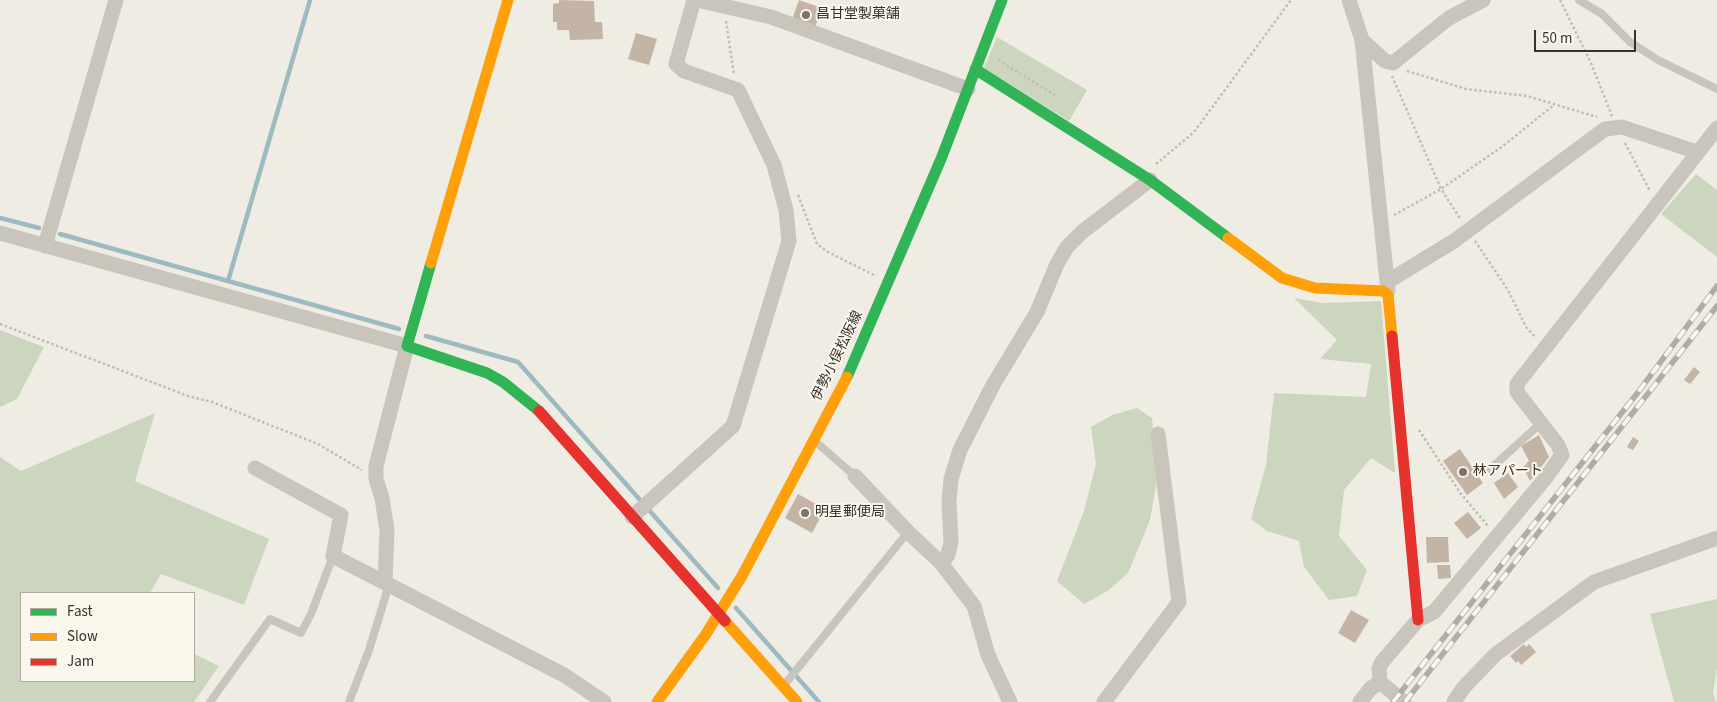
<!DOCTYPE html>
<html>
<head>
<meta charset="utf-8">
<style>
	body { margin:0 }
	#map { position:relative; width:1717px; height:702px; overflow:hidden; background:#efece4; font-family:"Source Sans 3",sans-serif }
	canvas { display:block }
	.legend { position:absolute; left:20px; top:592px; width:175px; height:90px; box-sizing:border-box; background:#fbf7ec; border:1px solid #aea89e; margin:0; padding:6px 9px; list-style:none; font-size:15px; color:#3a322a }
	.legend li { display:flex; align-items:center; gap:10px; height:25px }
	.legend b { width:25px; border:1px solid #aea89e }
	.scale { position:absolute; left:1534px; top:30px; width:102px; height:22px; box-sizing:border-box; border:2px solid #3a322a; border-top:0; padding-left:6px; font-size:15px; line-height:18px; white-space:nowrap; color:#3a322a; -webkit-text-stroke:4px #fbf7ec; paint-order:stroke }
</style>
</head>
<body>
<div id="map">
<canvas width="1717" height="702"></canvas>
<ul class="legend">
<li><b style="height:6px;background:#30b455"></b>Fast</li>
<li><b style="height:6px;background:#ff9f0a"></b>Slow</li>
<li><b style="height:6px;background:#e5322d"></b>Jam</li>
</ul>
<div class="scale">50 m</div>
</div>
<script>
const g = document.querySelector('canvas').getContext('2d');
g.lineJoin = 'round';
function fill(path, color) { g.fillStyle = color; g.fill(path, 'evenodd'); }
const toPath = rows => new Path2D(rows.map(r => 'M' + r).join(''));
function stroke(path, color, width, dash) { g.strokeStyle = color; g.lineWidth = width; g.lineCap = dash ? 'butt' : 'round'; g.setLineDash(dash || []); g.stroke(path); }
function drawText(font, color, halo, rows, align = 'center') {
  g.font = font + ' "Source Sans 3","Noto Sans JP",sans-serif'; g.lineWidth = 4; g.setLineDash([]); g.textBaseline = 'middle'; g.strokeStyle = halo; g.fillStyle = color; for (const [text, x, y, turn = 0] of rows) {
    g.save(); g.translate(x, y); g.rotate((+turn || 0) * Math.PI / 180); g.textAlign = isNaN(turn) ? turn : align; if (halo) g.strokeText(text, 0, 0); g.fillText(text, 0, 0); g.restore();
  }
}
const green = toPath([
	[997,37,1087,90,1069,121,984,68],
	[1696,174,1717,190,1717,257,1661,214],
	[1294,298,1323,303,1381,301,1395,473,1371,458,1344,490,1339,536,1367,570,1357,596,1329,600,1304,567,1299,541,1267,531,1251,519,1266,465,1274,393,1366,397,1371,364,1320,359,1337,340],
	[0,330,44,347,17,399,0,407],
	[1137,408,1152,418,1158,475,1150,520,1128,573,1109,590,1084,604,1057,581,1084,511,1096,464,1091,427,1112,415],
	[155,413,135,481,269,539,244,605,161,574,150,593,21,593,21,681,194,681,194,654,219,666,194,702,0,702,0,457,21,471],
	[1717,599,1717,668,1713,692,1716,702,1674,702,1650,614]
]);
const stream = toPath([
	[310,0,228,281,399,329],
	[0,218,39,228],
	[60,234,228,281],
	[426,336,518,362,718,588],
	[736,608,819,702]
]);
const building = toPath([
	[559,0,594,1,595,22,602,22,603,39,570,40,569,30,557,30,557,22,553,22,553,4,559,3],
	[799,0,822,8,814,30,791,22],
	[636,33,657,39,649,65,628,59],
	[1694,367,1700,372,1690,384,1684,380],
	[1539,435,1549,457,1530,481,1523,467,1529,461,1521,446],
	[1633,437,1639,441,1633,450,1627,447],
	[1460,449,1483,483,1467,495,1443,461],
	[1508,473,1518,487,1504,499,1494,483],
	[798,494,825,509,812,533,785,518],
	[1468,512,1481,528,1467,539,1454,523],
	[1426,537,1448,537,1449,562,1427,563],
	[1437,565,1450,565,1451,578,1438,579],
	[1351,610,1369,620,1355,643,1338,633],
	[1524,644,1526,647,1529,644,1536,652,1521,665,1518,661,1516,663,1510,656]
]);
const path = toPath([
	[1560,0,1591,63,1612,116],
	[726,21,734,75],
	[998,60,1055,95,1055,98],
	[1407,71,1466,89,1527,96,1597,117],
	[1392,76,1441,189,1461,220],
	[1625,143,1650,191],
	[1156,164,1194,132,1291,0],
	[798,195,817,244,826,251,874,275],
	[1394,215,1441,189,1503,146,1554,105],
	[1475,241,1508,290,1526,327,1536,338],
	[0,324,188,396,212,402,318,444,362,470],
	[1419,430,1461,494,1488,526]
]);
const lane = toPath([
	[1579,0,1602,14,1630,42,1658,60,1717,89],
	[816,442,855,476],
	[1488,471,1541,423],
	[785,684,908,532],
	[210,702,270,619,301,633,311,614,333,556],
	[349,702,369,650,389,585]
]);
const street = toPath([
	[697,0,771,17,968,89],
	[1349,0,1362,40,1388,291],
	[1362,40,1385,61,1393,63,1449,18,1483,0],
	[0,233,407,346,376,466,376,479,382,498,387,530,385,582],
	[45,246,116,0],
	[1387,282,1454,241,1605,129,1622,127,1697,152],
	[255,468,341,515,333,556,564,675,604,702],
	[855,476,908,532,941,563,974,606,988,655,1010,702],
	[632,517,733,426,789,241,786,210,774,165,738,90,684,71,676,64,694,0],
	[941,563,948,555,951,542,949,502,951,479,960,450,993,385,1037,312,1057,264,1067,247,1082,232,1150,180],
	[1104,702,1179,602,1158,434],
	[1360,702,1370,689,1380,682],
	[1404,702,1380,682,1379,668,1382,662,1418,620,1434,612,1544,480,1562,455,1558,445,1517,392,1517,384,1717,128],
	[1454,702,1464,687,1496,654,1594,582,1717,538]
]);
const fast = toPath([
	[975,69,1150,180,1228,238],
	[431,263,407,346,487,373,503,382,539,411],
	[847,377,941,159,1002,0]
]);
const slow = toPath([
	[1228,238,1282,278,1315,288,1383,291,1388,295,1392,336],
	[431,263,508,0],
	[725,621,797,702],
	[657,702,706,634,742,576,847,377]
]);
const jam = toPath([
	[1392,336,1418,620],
	[539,411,725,621]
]);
const rail = toPath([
	[1393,702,1639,391,1717,286],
	[1405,702,1717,306]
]);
const markers = [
	[806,15,5,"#79736b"],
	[1463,472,5,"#79736b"],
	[805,513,5,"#79736b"]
];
const poiNames = [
	["昌甘堂製菓舗",816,15],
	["林アパート",1473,472],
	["明星郵便局",815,513]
];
const streetNames = [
	["伊勢小俣松阪線",838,356,-64]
];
fill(green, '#ccd6be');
stroke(stream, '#9ebac1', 4.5);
fill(building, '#c3b4a5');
stroke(path, '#c1bdb5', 2.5, [2.5, 2.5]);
stroke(lane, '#c9c4bc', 8);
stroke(street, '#c9c4bc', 15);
stroke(fast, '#30b455', 11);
stroke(slow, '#ff9f0a', 11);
stroke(jam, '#e5322d', 11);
stroke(rail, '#b0ada7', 5.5);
stroke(rail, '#fbf7ec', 4, [11]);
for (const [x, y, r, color] of markers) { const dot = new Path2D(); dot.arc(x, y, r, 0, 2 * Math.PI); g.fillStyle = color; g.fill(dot); stroke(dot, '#fbf7ec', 2); }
drawText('14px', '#3a322a', '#fbf7ec', poiNames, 'left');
drawText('14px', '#3a322a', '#fbf7ec', streetNames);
</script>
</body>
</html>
